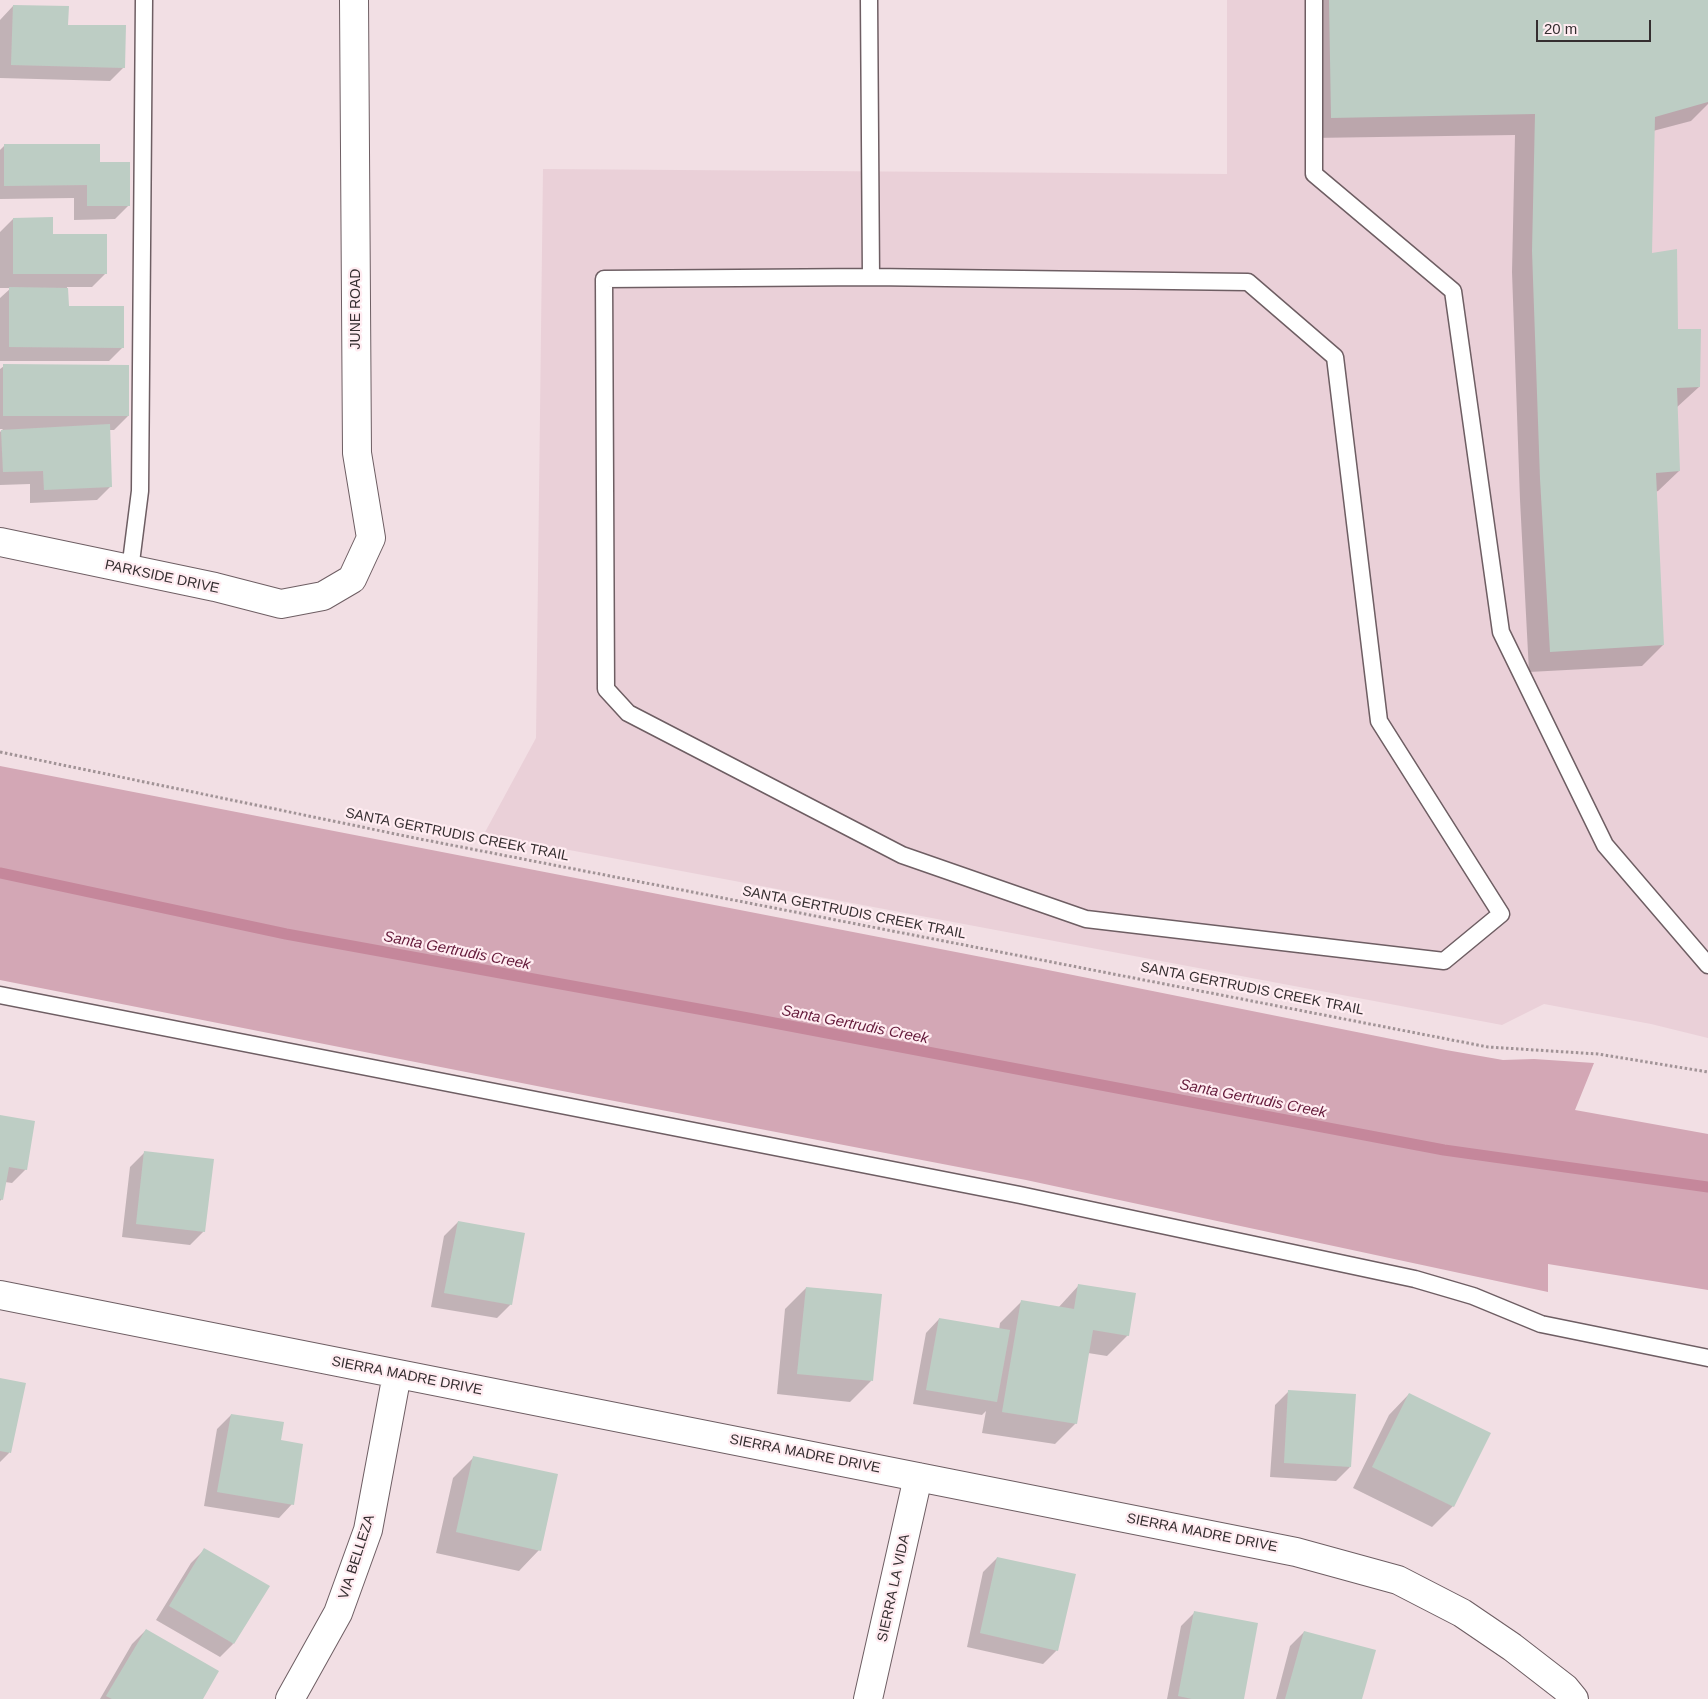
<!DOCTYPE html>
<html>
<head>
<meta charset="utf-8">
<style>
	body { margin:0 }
	#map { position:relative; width:1708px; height:1699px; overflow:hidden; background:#f2dfe4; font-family:Arial,sans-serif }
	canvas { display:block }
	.scale { position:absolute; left:1536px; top:20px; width:115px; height:22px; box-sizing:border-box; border:2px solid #352e30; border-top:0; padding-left:6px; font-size:15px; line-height:18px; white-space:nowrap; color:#352e30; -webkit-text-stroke:4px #ffecf1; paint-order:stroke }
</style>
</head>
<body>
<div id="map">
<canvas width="1708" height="1699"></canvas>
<div class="scale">20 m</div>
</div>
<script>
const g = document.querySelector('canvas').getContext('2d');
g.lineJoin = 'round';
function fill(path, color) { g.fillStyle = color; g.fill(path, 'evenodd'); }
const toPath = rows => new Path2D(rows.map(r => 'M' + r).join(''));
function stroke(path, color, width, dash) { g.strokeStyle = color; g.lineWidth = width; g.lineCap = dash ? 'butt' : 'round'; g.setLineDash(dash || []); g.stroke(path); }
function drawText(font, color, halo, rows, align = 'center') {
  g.font = font + ' Arial,sans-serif'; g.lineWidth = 4.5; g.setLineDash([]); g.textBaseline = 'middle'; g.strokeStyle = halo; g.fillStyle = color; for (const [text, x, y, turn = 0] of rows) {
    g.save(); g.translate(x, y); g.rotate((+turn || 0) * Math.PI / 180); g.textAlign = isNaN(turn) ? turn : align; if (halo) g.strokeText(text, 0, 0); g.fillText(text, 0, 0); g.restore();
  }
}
const built = toPath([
	[1227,0,1708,0,1708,1038,1651,1024,1544,1004,1502,1025,484,834,536,738,543,169,1227,174]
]);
const green = toPath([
	[0,766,1038,968,1446,1050,1503,1060,1534,1059,1594,1063,1575,1110,1708,1134,1708,1290,1548,1264,1548,1292,1026,1180,552,1089,0,980]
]);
const shadow = toPath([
	[1309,0,1708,0,1708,104,1691,121,1653,131,1651,255,1677,330,1699,387,1676,408,1679,471,1658,491,1655,492,1663,645,1642,666,1529,672,1520,500,1512,272,1515,135,1311,138],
	[13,6,67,26,124,67,110,81,0,78,0,20],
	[4,146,99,163,129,205,115,219,74,220,74,198,0,199,0,150],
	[13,219,51,236,106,273,92,287,67,287,67,307,123,347,109,361,0,361,0,298,11,288,0,288,0,232],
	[4,366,128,416,114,430,109,430,111,486,97,500,30,503,30,484,0,485,0,432,3,429,0,429,0,369],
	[0,1116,26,1169,12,1183,5,1182,2,1199,0,1201],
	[144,1153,204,1231,190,1245,122,1237,130,1167],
	[458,1222,511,1304,497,1318,431,1307,444,1236],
	[1079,1285,1128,1335,1107,1356,1088,1353,1076,1423,1055,1444,982,1433,986,1411,982,1415,913,1404,926,1333,939,1319,999,1330,1000,1323,1021,1302,1058,1308],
	[806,1288,880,1295,871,1381,850,1402,777,1394,785,1309],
	[0,1379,25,1384,9,1453,0,1462],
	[1289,1391,1350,1467,1336,1481,1270,1477,1275,1405],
	[1409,1394,1453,1506,1432,1527,1353,1488,1389,1415],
	[231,1415,280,1441,292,1504,279,1518,204,1506,217,1429],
	[474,1457,539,1550,519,1571,436,1553,453,1478],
	[205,1549,233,1644,220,1657,156,1620,191,1563],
	[997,1558,1057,1650,1043,1664,967,1647,983,1572],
	[1195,1612,1242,1699,1167,1699,1181,1626],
	[146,1630,201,1699,100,1699,132,1644],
	[1304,1632,1361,1699,1276,1699,1290,1646]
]);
const stream = toPath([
	[0,873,286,934,748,1018,1444,1150,1708,1187]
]);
const building = toPath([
	[1329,0,1708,0,1708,102,1655,117,1652,253,1677,249,1678,329,1701,329,1700,387,1677,388,1680,471,1656,473,1664,645,1550,652,1540,479,1532,251,1535,114,1331,118],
	[13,5,69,6,68,25,126,25,125,68,11,65],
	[4,144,100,144,100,162,130,162,130,206,87,206,87,185,4,186],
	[53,217,53,234,107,234,107,274,13,274,13,218],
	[9,287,68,288,69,306,124,306,124,348,9,347],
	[3,364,129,365,129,416,3,416],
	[110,424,112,487,44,490,43,471,3,472,1,430],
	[0,1115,35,1121,27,1170,9,1167,3,1200,0,1199],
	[144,1151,214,1159,205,1232,136,1224],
	[458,1221,525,1233,512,1305,444,1293],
	[1078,1284,1136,1293,1129,1336,1093,1330,1077,1424,1002,1412,1021,1300,1074,1309],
	[806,1287,882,1294,873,1381,797,1374],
	[939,1318,1010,1330,997,1402,926,1390],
	[0,1378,26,1383,11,1453,0,1451],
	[1288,1390,1356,1394,1351,1467,1284,1463],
	[1409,1393,1491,1433,1454,1507,1372,1467],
	[231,1414,284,1422,281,1440,303,1444,294,1505,217,1492],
	[473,1456,558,1474,541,1551,456,1532],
	[204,1548,270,1586,234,1644,169,1606],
	[997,1557,1076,1574,1058,1651,980,1633],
	[1194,1611,1258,1623,1244,1699,1192,1699,1178,1696],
	[146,1629,219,1671,203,1699,112,1699,106,1696],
	[1304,1631,1376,1650,1362,1699,1285,1699]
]);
const path = toPath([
	[0,752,415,838,1488,1047,1598,1054,1708,1072]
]);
const lane = toPath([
	[869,0,871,277,1248,282,1335,357,1379,721,1501,914,1444,961,1086,919,902,855,628,713,606,689,604,279,871,277],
	[1314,0,1314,174,1453,291,1501,632,1605,845,1708,965],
	[130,570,140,491,144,0],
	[0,995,1020,1195,1415,1279,1473,1296,1541,1324,1708,1358]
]);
const street = toPath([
	[0,542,215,587,281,604,323,596,352,579,371,538,357,453,354,0],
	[0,1295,1296,1552,1398,1580,1462,1613,1512,1647,1565,1688,1574,1699],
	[290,1699,338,1613,368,1530,397,1374],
	[868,1699,918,1477]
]);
const streetNames = [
	["JUNE ROAD",356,309,-90],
	["PARKSIDE DRIVE",162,577,12],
	["SANTA GERTRUDIS CREEK TRAIL",457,835,11],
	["SANTA GERTRUDIS CREEK TRAIL",854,913,11],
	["SANTA GERTRUDIS CREEK TRAIL",1252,989,11],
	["SIERRA MADRE DRIVE",407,1376,11],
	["SIERRA MADRE DRIVE",805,1454,11],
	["SIERRA MADRE DRIVE",1202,1533,11],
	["VIA BELLEZA",357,1557,-72],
	["SIERRA LA VIDA",894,1588,-78]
];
const waterNames = [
	["Santa Gertrudis Creek",457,951,11],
	["Santa Gertrudis Creek",855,1025,11],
	["Santa Gertrudis Creek",1253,1099,11]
];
fill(built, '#ead0d8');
fill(green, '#d3a7b5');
fill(shadow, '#0003');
stroke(stream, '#c5879b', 11);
fill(building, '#bdcdc4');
stroke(lane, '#6e5e63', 19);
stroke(street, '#6e5e63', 30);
stroke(path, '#a19396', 3, [2.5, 2.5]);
stroke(lane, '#fff', 16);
stroke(street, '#fff', 28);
drawText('14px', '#352e30', '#ffecf1', streetNames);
drawText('italic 15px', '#641a3a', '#ffecf1', waterNames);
</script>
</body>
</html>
